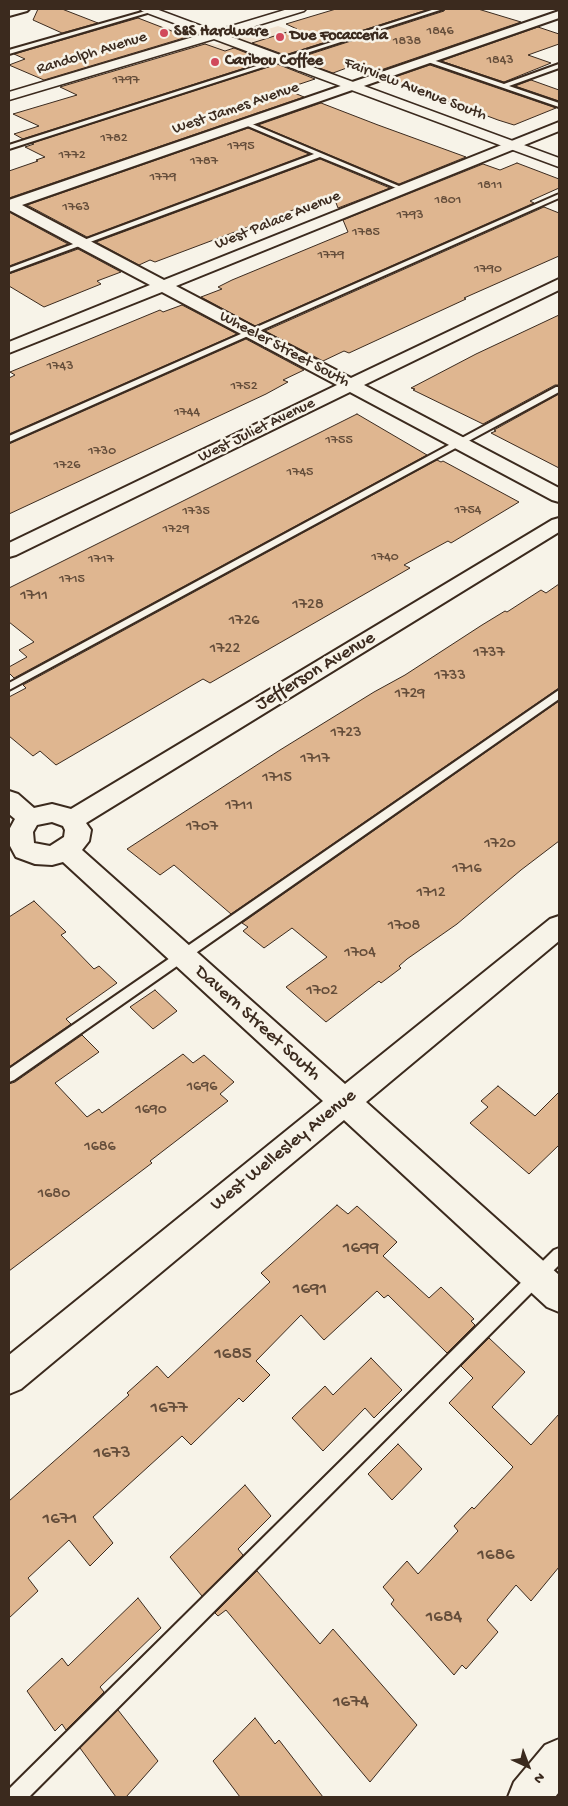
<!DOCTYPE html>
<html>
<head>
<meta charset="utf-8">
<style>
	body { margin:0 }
	#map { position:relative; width:568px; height:1806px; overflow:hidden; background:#f7f3e8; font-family:"Gochi Hand",sans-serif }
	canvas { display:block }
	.frame { position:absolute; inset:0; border:10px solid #3b2a1e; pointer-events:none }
	.north { position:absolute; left:503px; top:1741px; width:50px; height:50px; -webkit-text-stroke:4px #f7f3e8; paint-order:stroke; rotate:137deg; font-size:14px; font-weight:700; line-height:20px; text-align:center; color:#3b2a1e }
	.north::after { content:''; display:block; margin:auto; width:18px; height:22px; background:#3b2a1e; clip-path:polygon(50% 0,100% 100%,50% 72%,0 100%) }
</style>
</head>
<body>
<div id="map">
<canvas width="568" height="1806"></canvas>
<div class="frame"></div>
<div class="north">N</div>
</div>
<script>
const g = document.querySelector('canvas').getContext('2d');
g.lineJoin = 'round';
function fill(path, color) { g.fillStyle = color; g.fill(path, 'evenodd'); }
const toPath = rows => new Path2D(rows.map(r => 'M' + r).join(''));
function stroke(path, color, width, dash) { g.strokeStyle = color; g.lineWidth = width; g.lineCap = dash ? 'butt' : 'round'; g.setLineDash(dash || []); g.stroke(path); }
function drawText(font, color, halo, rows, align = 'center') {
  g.font = font + ' "Gochi Hand",sans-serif'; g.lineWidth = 5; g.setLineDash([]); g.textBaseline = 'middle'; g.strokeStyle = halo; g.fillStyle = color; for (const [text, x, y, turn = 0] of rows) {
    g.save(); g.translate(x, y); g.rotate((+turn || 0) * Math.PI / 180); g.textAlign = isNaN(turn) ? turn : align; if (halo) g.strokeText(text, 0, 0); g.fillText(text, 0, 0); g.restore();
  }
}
const built = toPath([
	[133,16,216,45,278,26,329,44,233,76,152,43,114,54,66,35]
]);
const building = toPath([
	[38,9,62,9,98,23,62,33,33,20,38,9],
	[336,9,430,9,285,55,252,43,297,29,286,24,336,9],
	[445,9,478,9,521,22,372,73,352,66,333,73,295,59,444,11,445,9],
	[138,18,187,37,44,80,9,65,25,59,14,54,138,18],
	[538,27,559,34,559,44,528,55,551,63,504,82,441,61,538,27],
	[205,44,225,51,234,48,267,61,23,139,14,134,39,126,13,114,77,95,60,87,205,44],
	[277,64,315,79,285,89,304,97,9,198,9,171,38,161,36,160,45,157,25,147,34,144,32,143,277,64],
	[430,65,556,108,514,125,498,120,389,79,430,65],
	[531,80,559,90,559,101,515,86,531,80],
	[321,103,378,125,466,157,399,184,258,125,321,103],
	[248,128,309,154,87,237,27,205,248,128],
	[320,159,390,188,338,208,333,195,155,262,150,260,139,265,96,242,320,159],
	[517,163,559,179,559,188,530,201,534,203,255,326,201,297,222,289,218,287,232,280,348,232,343,220,483,164,500,170,517,163],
	[544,207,559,213,559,256,464,298,466,299,349,353,344,351,323,361,265,331,544,207],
	[9,212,68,244,9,266,9,212],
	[78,249,121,272,97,281,101,284,44,307,9,286,9,274,78,249],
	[182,305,237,334,9,434,9,378,15,375,10,372,160,310,163,312,182,305],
	[559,315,559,385,555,385,483,424,413,390,415,389,411,388,476,354,559,315],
	[246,339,304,370,283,380,288,382,266,394,9,514,9,444,246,339],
	[559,394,559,468,491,433,496,431,494,430,559,394],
	[357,414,427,455,14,678,9,673,9,667,27,657,19,650,34,642,9,622,9,588,357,414],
	[437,460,441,462,443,461,519,502,451,543,448,541,404,565,410,568,210,683,203,679,56,765,40,751,33,756,9,736,9,697,26,688,23,685,437,460],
	[559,584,559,688,231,914,174,865,160,875,127,849,280,750,374,692,405,675,482,625,505,611,507,612,541,590,546,593,559,584],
	[559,701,559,841,521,870,457,924,407,959,399,966,401,968,381,983,379,981,326,1022,286,987,327,957,292,928,264,948,243,931,248,927,242,923,559,701],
	[34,901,66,932,61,935,94,969,99,966,117,983,66,1019,71,1024,9,1067,9,917,34,901],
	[155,990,177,1011,153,1029,130,1007,155,990],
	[82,1035,99,1052,55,1083,87,1117,99,1109,102,1113,183,1054,193,1063,204,1055,234,1082,220,1094,228,1101,150,1161,152,1163,9,1271,9,1084,15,1082,82,1035],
	[498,1086,535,1116,559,1092,559,1145,529,1174,470,1123,488,1107,481,1101,498,1086],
	[337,1205,348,1214,357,1206,397,1242,383,1256,429,1298,441,1287,474,1319,471,1321,475,1325,447,1353,388,1295,384,1298,377,1291,324,1340,301,1315,256,1361,270,1375,243,1402,239,1398,191,1445,182,1436,93,1517,113,1543,90,1566,69,1540,28,1578,38,1591,9,1618,9,1501,129,1395,127,1393,157,1366,168,1378,270,1282,261,1273,337,1205],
	[489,1338,525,1372,492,1407,531,1445,559,1414,559,1567,531,1601,516,1585,487,1620,498,1632,466,1669,462,1665,454,1675,391,1604,394,1600,383,1587,407,1561,418,1574,458,1531,454,1526,472,1507,474,1509,513,1467,449,1403,473,1378,461,1366,489,1338],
	[371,1358,402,1390,374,1418,365,1408,323,1451,292,1418,325,1386,333,1395,371,1358],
	[398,1444,422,1469,392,1500,368,1474,398,1444],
	[245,1485,271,1516,238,1549,243,1555,202,1596,170,1557,245,1485],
	[257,1571,320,1644,333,1629,417,1725,370,1782,226,1610,218,1616,215,1613,257,1571],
	[138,1598,161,1628,100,1687,104,1692,66,1730,62,1724,55,1731,27,1691,62,1658,68,1666,138,1598],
	[118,1710,158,1761,126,1797,116,1797,80,1748,118,1710],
	[255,1718,275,1744,279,1740,323,1797,240,1797,213,1761,255,1718]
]);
const lane = toPath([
	[435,9,443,9,9,149,9,145,435,9],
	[149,10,154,11,9,54,9,50,149,10],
	[427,58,504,84,559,64,559,68,509,86,559,103,559,107,425,61,427,58],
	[245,121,406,189,401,190,320,157,9,272,9,268,314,154,243,124,245,121],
	[559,194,559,198,9,442,9,436,559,194],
	[556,387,559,387,559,392,9,690,9,683,556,387],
	[559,690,559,699,14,1080,9,1082,9,1069,559,690],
	[559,1248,559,1265,29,1797,9,1797,9,1789,554,1250,559,1248]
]);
const street = toPath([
	[29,9,27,11,9,16,9,10,29,9],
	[559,11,559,18,22,205,164,280,559,122,559,131,176,286,351,378,559,279,559,290,364,385,559,488,559,502,552,500,350,392,16,555,9,557,9,543,337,385,162,292,9,353,9,342,150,285,9,210,9,200,559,11],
	[559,518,559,532,86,823,91,830,89,841,82,850,345,1084,550,919,559,916,559,941,366,1102,559,1275,559,1312,547,1307,344,1120,21,1389,9,1394,9,1355,323,1101,63,862,52,865,35,864,16,857,9,844,9,830,15,819,9,814,9,791,18,794,34,808,52,804,71,809,552,520,559,518],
	[52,822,63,826,65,830,64,837,50,846,34,843,33,832,37,825,52,822],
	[559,1739,559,1792,555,1797,508,1797,514,1782,545,1745,559,1739]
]);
const secondary = toPath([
	[140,9,156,9,215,31,288,9,306,9,304,11,226,35,559,158,559,167,214,39,9,100,9,92,203,34,142,11,140,9]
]);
const markers = [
	[164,33,5,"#d1495b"],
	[280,37,5,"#d1495b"],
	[215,62,5,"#d1495b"]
];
const farNumbernames = [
	["1846",440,32],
	["1838",407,42],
	["1843",500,61],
	["1797",126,81],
	["1782",114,139],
	["1795",241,147],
	["1772",72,156],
	["1787",204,162],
	["1779",163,178],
	["1811",490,186],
	["1801",448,201],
	["1763",76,208],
	["1793",410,216],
	["1785",366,233],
	["1779",331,256],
	["1790",488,270],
	["1743",60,367],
	["1752",244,387],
	["1744",187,413],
	["1755",339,441],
	["1730",102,452],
	["1726",67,466],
	["1745",300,473],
	["1754",468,511],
	["1735",196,512],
	["1729",176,530],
	["1740",385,558],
	["1717",101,560],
	["1715",72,580]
];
const farPoinames = [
	["S&S Hardware",174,33],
	["Due Focacceria",290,37],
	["Caribou Coffee",225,62]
];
const farStreetnames = [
	["Randolph Avenue",92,54,-17],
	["Fairview Avenue South",415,90,21],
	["West James Avenue",236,109,-19],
	["West Palace Avenue",278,221,-22],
	["Wheeler Street South",284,350,28],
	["West Juliet Avenue",257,431,-26]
];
const numberNames = [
	["1711",34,597],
	["1728",308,606],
	["1726",244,622],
	["1722",225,650],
	["1737",489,654],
	["1733",450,677],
	["1729",410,695],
	["1723",346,734],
	["1717",315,760],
	["1715",277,779],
	["1711",239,807],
	["1707",202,828],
	["1720",500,845],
	["1716",467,870],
	["1712",431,894],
	["1708",404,927],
	["1704",360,954],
	["1702",322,992],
	["1696",202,1088],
	["1690",151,1111],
	["1686",100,1148],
	["1680",54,1195]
];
const streetNames = [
	["Jefferson Avenue",316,672,-31],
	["Davern Street South",257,1024,42],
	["West Wellesley Avenue",284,1151,-39]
];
const nearNumbernames = [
	["1699",361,1249],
	["1691",310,1290],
	["1685",233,1355],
	["1677",169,1409],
	["1673",112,1454],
	["1671",60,1520],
	["1686",496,1556],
	["1684",444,1618],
	["1674",351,1703]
];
fill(built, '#f0e1ce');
fill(building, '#dfb690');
stroke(building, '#3b2a1e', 1);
stroke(lane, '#3b2a1e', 4);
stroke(street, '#3b2a1e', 4);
stroke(secondary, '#3b2a1e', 3);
fill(lane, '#f7f3e8');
fill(street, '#f7f3e8');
fill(secondary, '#f7f3e8');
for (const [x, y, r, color] of markers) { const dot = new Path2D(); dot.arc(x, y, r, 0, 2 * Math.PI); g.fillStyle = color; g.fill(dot); stroke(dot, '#f7f3e8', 2); }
drawText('14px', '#644d3a', null, farNumbernames);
drawText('bold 16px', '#3b2a1e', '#f7f3e8', farPoinames, 'left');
drawText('16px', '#3b2a1e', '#f7f3e8', farStreetnames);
drawText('16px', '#644d3a', null, numberNames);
drawText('19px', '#3b2a1e', '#f7f3e8', streetNames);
drawText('19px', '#644d3a', null, nearNumbernames);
</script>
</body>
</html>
